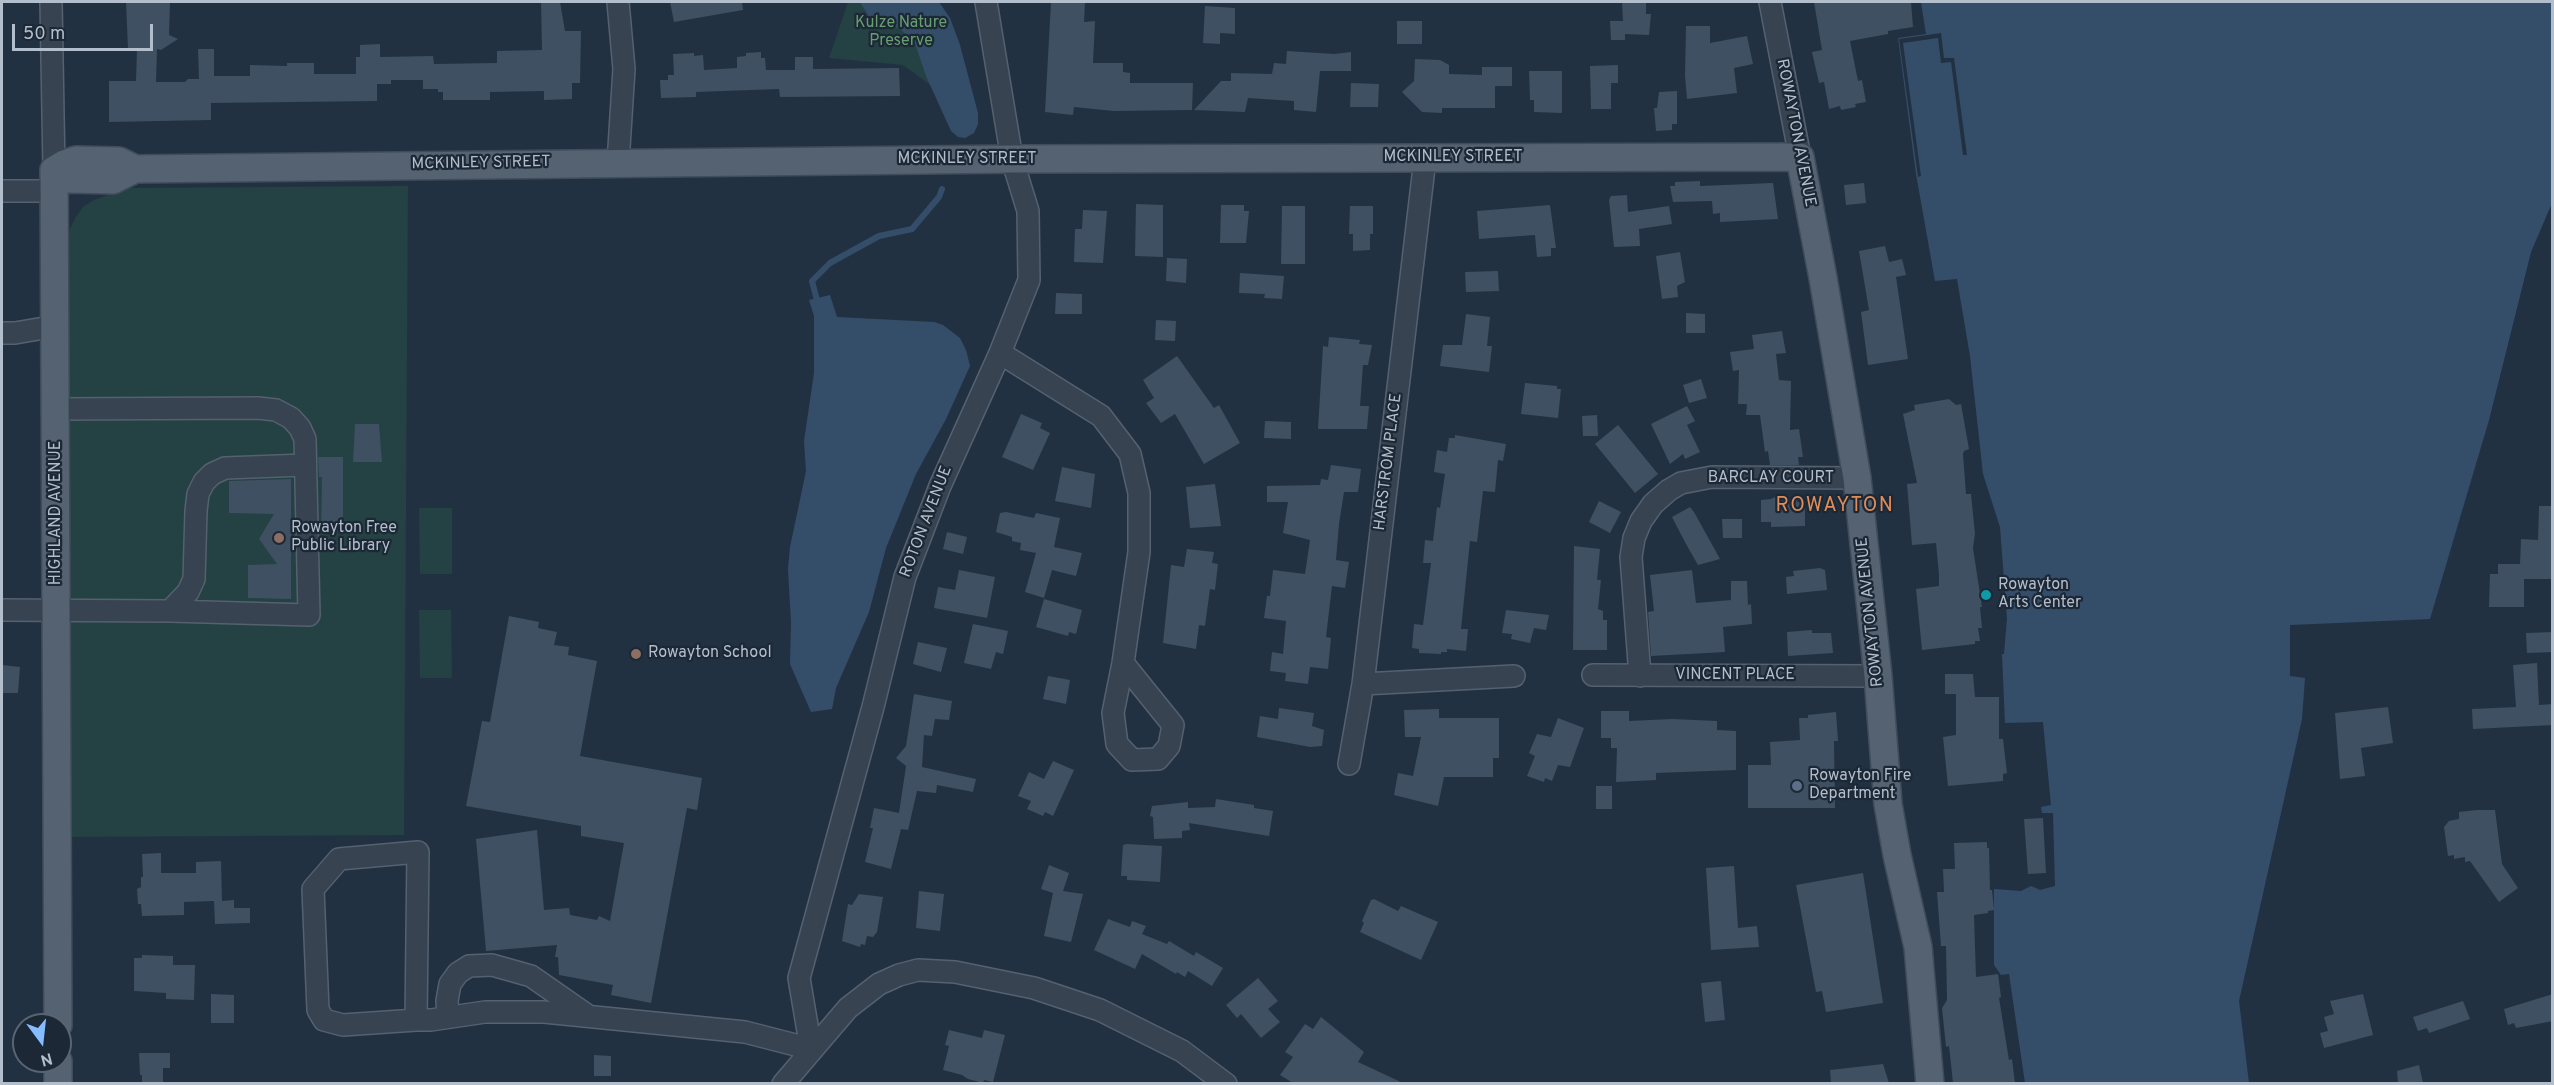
<!DOCTYPE html>
<html>
<head>
<meta charset="utf-8">
<style>
	body { margin:0 }
	#map { position:relative; width:2554px; height:1085px; overflow:hidden; background:#223142; font-family:Overpass,sans-serif }
	canvas { display:block }
	.frame { position:absolute; inset:0; border:3px solid #b3becc; pointer-events:none }
	.north { position:absolute; left:12px; top:1013px; width:60px; height:60px; box-sizing:border-box; background:#1c2836; border:2px solid #586472; border-radius:50%; rotate:165deg; font-size:16px; font-weight:700; line-height:24px; text-align:center; color:#b3becc }
	.north::after { content:''; display:block; margin:auto; width:21px; height:27px; background:#85bbff; clip-path:polygon(50% 0,100% 100%,50% 72%,0 100%) }
	.scale { position:absolute; left:12px; top:24px; width:141px; height:27px; box-sizing:border-box; border:3px solid #b3becc; border-top:0; padding-left:8px; font-size:18px; line-height:21px; white-space:nowrap; color:#b3becc; -webkit-text-stroke:4px #1c2836; paint-order:stroke }
</style>
</head>
<body>
<div id="map">
<canvas width="2554" height="1085"></canvas>
<div class="frame"></div>
<div class="north">N</div>
<div class="scale">50 m</div>
</div>
<script>
const g = document.querySelector('canvas').getContext('2d');
g.lineJoin = 'round';
function fill(path, color) { g.fillStyle = color; g.fill(path, 'evenodd'); }
const toPath = rows => new Path2D(rows.map(r => 'M' + r).join(''));
function stroke(path, color, width, dash) { g.strokeStyle = color; g.lineWidth = width; g.lineCap = dash ? 'butt' : 'round'; g.setLineDash(dash || []); g.stroke(path); }
function drawText(font, color, halo, rows, align = 'center') {
  g.font = font + ' Overpass,sans-serif'; g.lineWidth = 4.5; g.setLineDash([]); g.textBaseline = 'middle'; g.strokeStyle = halo; g.fillStyle = color; for (const [text, x, y, turn = 0] of rows) {
    g.save(); g.translate(x, y); g.rotate((+turn || 0) * Math.PI / 180); g.textAlign = isNaN(turn) ? turn : align; if (halo) g.strokeText(text, 0, 0); g.fillText(text, 0, 0); g.restore();
  }
}
const green = toPath([
	[848,2,911,2,945,96,903,65,829,58],
	[408,186,404,835,66,837,67,247,70,229,75,218,83,207,94,200,126,188],
	[419,508,452,508,452,574,420,574],
	[419,610,451,610,452,678,420,678]
]);
const water = toPath([
	[860,2,939,2,950,18,960,45,978,113,978,124,974,133,965,138,958,137,951,131,926,76,915,43,900,29,871,20],
	[1921,2,2552,2,2552,203,2531,252,2489,420,2430,619,2290,625,2290,676,2305,678,2302,719,2239,1001,2249,1083,2025,1083,2009,974,2001,975,1994,965,1994,889,2021,891,2031,886,2040,890,2055,886,2053,813,2042,813,2041,807,2051,805,2043,722,2005,723,2002,654,2004,654,2007,619,2000,527,1983,474,1970,356,1957,279,1935,281,1916,174,1898,38,1926,34],
	[830,295,837,317,934,322,943,325,960,338,966,350,970,366,946,419,916,474,886,548,869,612,836,688,832,709,811,712,790,664,791,622,788,569,790,547,806,471,804,441,814,373,814,316,809,300]
]);
const pier = toPath([
	[1941,33,1944,58,1954,58,1967,155,1963,155,1951,62,1941,63,1938,38,1903,43,1921,176,1918,177,1899,39]
]);
const stream = toPath([
	[818,304,812,281,830,263,879,236,912,229,939,197,942,189]
]);
const building = toPath([
	[126,2,170,2,169,35,178,39,161,50,157,49,156,82,185,82,188,79,199,79,198,49,214,49,214,76,250,76,250,65,287,66,287,63,314,63,314,74,356,74,356,57,360,57,360,45,380,44,380,57,433,56,434,64,497,63,497,51,542,50,541,2,560,2,565,31,581,31,580,83,572,83,572,99,544,100,544,91,490,92,490,100,443,100,443,92,438,92,438,89,423,89,423,80,391,80,391,84,377,84,377,101,211,103,211,120,109,122,109,81,136,81,137,49,128,49],
	[670,2,742,2,743,10,674,22],
	[1051,2,1085,2,1084,22,1095,21,1093,63,1123,63,1123,72,1130,73,1130,83,1193,83,1192,110,1114,111,1074,107,1073,115,1045,112],
	[1622,2,1646,2,1646,14,1651,14,1649,35,1625,34,1625,40,1611,40,1610,21,1623,21],
	[1814,2,1911,2,1913,27,1888,31,1888,34,1850,41,1858,81,1862,80,1866,102,1855,104,1856,107,1841,110,1840,106,1829,109,1824,82,1819,83,1812,52,1822,50],
	[1205,6,1235,8,1235,34,1220,33,1220,44,1203,43],
	[1397,21,1422,21,1422,44,1397,44],
	[1686,26,1710,26,1710,43,1747,36,1753,64,1734,68,1737,93,1687,99,1685,76],
	[1287,51,1334,54,1351,52,1351,71,1320,71,1316,112,1294,110,1294,101,1248,98,1245,112,1194,110,1221,81,1231,81,1231,73,1272,74,1274,63,1286,64],
	[761,52,761,58,765,58,766,70,795,70,795,57,813,57,813,69,899,68,900,96,780,97,779,89,696,92,696,97,661,98,660,80,668,80,668,75,674,75,673,54,694,53,694,56,703,55,704,70,737,68,737,57,746,56,746,53],
	[1415,59,1440,60,1449,65,1449,74,1482,75,1482,67,1512,67,1512,86,1495,86,1495,108,1442,108,1442,113,1422,112,1402,92,1414,81],
	[1618,65,1618,83,1611,83,1611,109,1591,109,1590,66],
	[1529,71,1562,71,1562,113,1534,112,1534,100,1530,100],
	[1351,83,1379,84,1378,107,1350,107],
	[1677,91,1677,124,1672,124,1672,130,1656,131,1654,108,1657,108,1659,92],
	[1700,181,1700,186,1773,183,1778,219,1720,222,1720,213,1713,214,1712,201,1673,202,1670,186,1675,186,1675,182],
	[1864,183,1866,203,1846,205,1844,185],
	[1627,195,1628,212,1669,206,1672,224,1639,229,1640,246,1614,247,1609,200,1611,196],
	[1136,204,1163,205,1163,257,1135,256],
	[1221,205,1244,205,1244,211,1249,211,1246,243,1220,243],
	[1550,205,1556,248,1551,248,1551,256,1537,257,1535,235,1479,239,1477,211],
	[1282,206,1305,206,1305,264,1281,264],
	[1350,206,1373,206,1373,234,1370,234,1370,250,1353,251,1353,234,1349,234],
	[1083,210,1107,211,1103,263,1074,262,1075,229,1082,229],
	[1885,246,1889,262,1902,259,1906,275,1896,277,1908,359,1868,365,1861,312,1869,310,1859,251],
	[1680,252,1685,282,1677,286,1678,297,1662,299,1656,256],
	[1167,258,1187,259,1186,283,1166,281],
	[1498,271,1499,291,1466,292,1465,272],
	[1240,273,1284,276,1282,299,1264,298,1265,294,1239,293],
	[1056,293,1082,294,1082,314,1055,314],
	[1686,313,1705,314,1705,333,1686,333],
	[1466,314,1490,317,1487,346,1492,346,1489,372,1440,366,1443,345,1462,345],
	[1156,320,1176,321,1175,341,1155,340],
	[1782,331,1786,353,1776,354,1779,380,1791,381,1790,430,1799,429,1803,457,1798,457,1799,465,1770,465,1768,451,1765,452,1760,415,1746,415,1747,404,1738,404,1739,370,1733,371,1730,352,1754,349,1752,335],
	[1329,337,1360,340,1359,344,1372,345,1368,365,1363,365,1360,406,1369,406,1367,429,1318,429,1323,346,1328,347],
	[1177,356,1214,408,1219,405,1240,443,1204,464,1175,414,1161,423,1146,403,1154,398,1143,380],
	[1701,379,1707,398,1689,403,1683,385],
	[1525,383,1557,386,1557,389,1561,389,1558,418,1521,414],
	[1949,399,1956,405,1961,404,1969,449,1964,451,1963,454,1966,494,1971,494,1975,534,1973,548,1982,607,1980,607,1982,628,1978,628,1980,641,1975,641,1975,644,1922,650,1916,589,1939,586,1939,575,1936,543,1912,545,1907,484,1917,483,1903,414,1915,410,1914,405],
	[1687,406,1695,421,1687,425,1700,452,1685,459,1683,454,1670,464,1651,424],
	[1021,414,1042,423,1040,428,1050,433,1033,470,1002,457],
	[1597,415,1598,436,1583,436,1582,416],
	[1265,421,1291,422,1291,439,1264,438],
	[355,424,379,424,382,462,353,462],
	[1618,425,1658,474,1635,493,1595,444],
	[1455,435,1506,444,1503,461,1498,460,1495,492,1483,491,1477,542,1470,541,1461,629,1468,629,1466,651,1447,649,1447,652,1441,652,1441,654,1419,653,1419,649,1412,648,1414,624,1423,625,1431,563,1423,563,1425,540,1433,541,1437,507,1440,508,1445,474,1434,472,1437,450,1447,452,1449,438,1455,438],
	[318,457,343,457,343,518,339,518,339,532,321,532,322,477,319,477],
	[1331,465,1361,469,1358,492,1344,492,1339,524,1336,560,1349,562,1345,588,1332,586,1326,637,1331,638,1328,669,1310,667,1308,684,1285,681,1286,673,1270,671,1272,652,1283,654,1286,621,1264,618,1267,596,1270,596,1273,570,1305,574,1310,540,1283,533,1288,502,1267,502,1267,486,1320,485,1321,479,1328,480],
	[1062,467,1095,474,1091,508,1055,501],
	[291,479,291,599,248,598,248,565,277,564,259,539,274,514,229,513,229,481],
	[1215,484,1221,526,1190,528,1186,487],
	[1779,495,1784,499,1798,499,1797,502,1805,502,1805,526,1771,527,1771,522,1761,522,1761,500,1771,499],
	[1599,501,1621,512,1610,533,1589,522],
	[2539,506,2553,506,2553,579,2524,579,2524,607,2489,607,2490,574,2498,574,2498,564,2520,564,2521,539,2538,540],
	[1690,507,1694,512,1720,559,1698,565,1686,544,1672,517],
	[1006,512,1034,518,1036,513,1060,518,1054,547,1082,553,1076,576,1052,570,1044,598,1025,592,1036,553,1020,550,1021,543,1012,541,1012,537,996,532,1000,513],
	[1722,519,1742,519,1742,538,1723,538],
	[947,532,967,537,963,554,943,549],
	[1574,546,1600,549,1597,580,1601,580,1598,609,1603,611,1603,620,1607,620,1607,650,1573,650],
	[1187,549,1214,552,1212,563,1218,564,1215,590,1210,589,1205,626,1199,625,1196,649,1163,643,1171,565,1184,567],
	[1820,568,1825,570,1827,590,1787,594,1786,577,1794,576,1793,571],
	[959,570,995,577,987,618,934,608,938,587,955,590],
	[1692,570,1696,603,1731,600,1731,581,1747,581,1748,605,1751,604,1752,624,1723,627,1725,652,1651,656,1648,612,1654,611,1650,575],
	[1044,599,1082,610,1076,634,1069,632,1068,636,1036,627],
	[1506,610,1549,615,1546,630,1534,628,1530,643,1511,639,1512,634,1502,633],
	[509,616,539,622,538,628,557,632,554,645,569,647,568,655,597,661,580,756,702,778,697,810,687,808,651,1003,611,995,613,985,559,975,558,957,555,957,557,945,486,951,476,839,537,830,544,910,569,908,570,915,597,920,599,916,610,921,624,843,581,836,581,826,466,806,482,721,490,722],
	[973,624,1008,631,1003,654,996,652,991,669,964,663],
	[1812,630,1812,633,1831,633,1833,653,1788,656,1787,632],
	[2553,632,2553,652,2527,653,2526,633],
	[918,642,947,648,941,672,913,664],
	[2537,663,2539,705,2553,704,2553,725,2473,729,2472,709,2516,707,2513,665],
	[2,665,20,667,18,693,2,693],
	[1945,674,1973,674,1975,697,1999,697,1999,739,2003,739,2007,773,2003,774,2003,781,1948,786,1943,737,1956,735,1956,694,1945,694],
	[1048,676,1070,680,1066,704,1043,699],
	[914,694,952,701,949,720,935,719,932,736,924,735,922,767,976,779,973,792,937,785,936,793,917,791,909,826,908,830,901,829,891,869,865,862,873,828,870,828,874,808,899,813,906,766,896,758,906,746],
	[2388,707,2393,743,2361,748,2365,776,2340,779,2335,713],
	[1279,708,1314,713,1312,726,1324,730,1322,746,1310,747,1257,737,1260,716,1278,719],
	[1439,709,1439,718,1499,718,1499,758,1493,758,1493,777,1444,777,1438,806,1394,795,1398,773,1413,776,1421,737,1405,737,1404,710],
	[1601,711,1629,711,1629,721,1672,719,1717,721,1717,730,1736,731,1736,770,1656,773,1656,780,1616,782,1617,748,1611,748,1611,738,1601,738],
	[1836,712,1838,741,1834,741,1835,808,1748,808,1748,765,1771,765,1770,742,1800,740,1799,718,1808,718,1808,715],
	[1558,718,1584,728,1570,767,1558,765,1552,781,1545,778,1544,782,1527,776,1535,756,1529,753,1537,734,1551,737],
	[1053,761,1074,770,1053,816,1045,812,1043,816,1027,809,1031,801,1018,796,1029,772,1044,779],
	[1596,786,1612,786,1612,809,1596,809],
	[1216,799,1254,805,1254,808,1273,811,1269,836,1189,823,1190,830,1182,831,1182,838,1154,839,1153,817,1150,816,1152,806,1188,802,1188,808,1215,807],
	[2477,810,2495,810,2502,864,2518,888,2499,902,2470,861,2465,862,2465,857,2454,859,2454,855,2448,856,2444,827,2449,821,2459,819,2459,812],
	[2043,818,2046,873,2028,874,2024,819],
	[1987,842,1987,848,1989,848,1990,890,1992,890,1994,910,1988,911,1988,913,1974,915,1976,977,1998,974,2001,997,1999,998,2009,1060,2012,1059,2015,1083,1953,1083,1949,1046,1946,1047,1942,1008,1947,1000,1946,946,1941,946,1937,892,1944,892,1943,869,1955,869,1954,843],
	[1127,844,1162,846,1160,882,1127,880,1127,876,1121,876,1123,845],
	[161,853,161,873,196,873,196,862,221,861,222,901,234,900,234,908,250,908,250,923,215,924,214,901,184,902,184,915,142,916,141,904,138,904,137,889,141,887,141,877,143,877,142,854],
	[1049,865,1069,873,1063,891,1083,894,1071,942,1044,936,1053,893,1041,889],
	[1734,866,1738,928,1757,926,1759,947,1711,950,1706,868],
	[1863,873,1883,1003,1826,1012,1822,991,1816,992,1796,885],
	[919,891,944,894,940,931,916,928],
	[859,894,883,897,877,932,873,937,867,936,865,945,861,944,860,947,842,941,848,904,852,905],
	[1374,899,1398,911,1401,906,1438,922,1421,960,1360,932,1364,923,1362,921,1371,900],
	[1108,919,1130,927,1132,921,1146,926,1142,934,1167,944,1169,941,1194,956,1196,952,1223,968,1212,986,1188,971,1185,977,1177,972,1176,974,1142,954,1135,969,1094,950],
	[142,955,173,956,173,965,195,965,194,1000,166,999,166,993,134,991,134,958,142,958],
	[1258,978,1278,1001,1268,1009,1280,1022,1261,1038,1241,1014,1237,1018,1226,1005],
	[1721,981,1725,1020,1705,1022,1701,983],
	[211,994,234,995,234,1023,211,1023],
	[2363,994,2373,1035,2324,1048,2320,1033,2328,1031,2324,1017,2334,1014,2330,1001],
	[2553,994,2553,1021,2516,1028,2514,1023,2508,1025,2504,1009],
	[2463,1001,2470,1019,2429,1033,2427,1028,2418,1031,2413,1017],
	[1321,1017,1364,1052,1358,1062,1403,1083,1293,1083,1280,1075,1293,1057,1285,1052,1305,1024,1313,1029],
	[949,1030,982,1038,984,1030,1005,1035,993,1082,984,1080,983,1083,968,1079,962,1075,943,1070,949,1046,945,1045],
	[139,1053,170,1053,170,1068,163,1068,163,1083,142,1083,142,1075,140,1075],
	[594,1055,611,1056,611,1076,594,1076],
	[1883,1064,1889,1083,1831,1083,1830,1070],
	[2419,1065,2423,1083,2398,1083,2397,1071]
]);
const minor = toPath([
	[51,2,54,170],
	[1770,2,1800,157],
	[618,163,624,69,618,2],
	[2,191,54,191],
	[2,333,15,333,56,326],
	[1000,353,1101,416,1130,454,1139,493,1139,552,1123,663,1113,713,1117,744,1132,760,1158,759,1169,746,1173,725,1123,663],
	[2,610,170,611,309,615,305,439,300,428,291,418,276,410,258,408,56,409],
	[170,611,188,592,194,579,196,511,198,494,204,482,212,474,225,468,305,465],
	[1593,675,1878,676],
	[1640,676,1631,557,1634,538,1641,521,1653,504,1669,490,1681,483,1712,477,1857,478],
	[1363,684,1514,676],
	[1349,764,1363,684,1425,159],
	[448,1017,447,1001,450,984,458,973,469,966,492,965,531,976,587,1015],
	[416,1020,343,1025,324,1020,318,1010,313,889,339,859,418,852,416,1020,431,1020,485,1012,544,1012,745,1032,811,1049,799,978,873,707,905,577,940,486,1000,353,1029,280,1028,211,1012,159,986,2],
	[783,1084,848,1008,879,984,899,975,918,970,955,972,1034,988,1100,1010,1182,1051,1226,1084]
]);
const major = toPath([
	[54,170,64,164,76,160,119,161,135,169,1012,159,1800,157,1823,278,1857,478,1878,676,1888,804,1897,855,1918,947,1930,1084],
	[54,170,58,1025],
	[54,170,69,179,113,180,135,169],
	[58,1084,58,1061]
]);
const markers = [
	[279,538,6,"#8d6e63"],
	[1986,595,6,"#0f9aa8"],
	[636,654,6,"#8d6e63"],
	[1797,786,6,"#5c6f8a"]
];
const parkNames = [
	["Kulze Nature",901,24],
	["Preserve",901,42]
];
const streetNames = [
	["ROWAYTON AVENUE",1795,133,79],
	["MCKINLEY STREET",1453,158],
	["MCKINLEY STREET",967,160],
	["MCKINLEY STREET",481,164,-1],
	["HARSTROM PLACE",1389,462,-83],
	["BARCLAY COURT",1771,479],
	["HIGHLAND AVENUE",57,513,-90],
	["ROTON AVENUE",927,522,-69],
	["ROWAYTON AVENUE",1871,612,-96],
	["VINCENT PLACE",1735,676]
];
const poiNames = [
	["Rowayton Free",291,529],
	["Public Library",291,547],
	["Rowayton",1998,586],
	["Arts Center",1998,604],
	["Rowayton School",648,654],
	["Rowayton Fire",1809,777],
	["Department",1809,795]
];
const quarterNames = [
	["ROWAYTON",1835,507]
];
fill(green, '#244143');
fill(water, '#344e6a');
fill(pier, '#223142');
stroke(stream, '#344e6a', 6);
fill(building, '#3e5061');
stroke(minor, '#55616f', 24);
stroke(major, '#404c5a', 30);
stroke(minor, '#374351', 21);
stroke(major, '#556271', 27);
for (const [x, y, r, color] of markers) { const dot = new Path2D(); dot.arc(x, y, r, 0, 2 * Math.PI); g.fillStyle = color; g.fill(dot); stroke(dot, '#1c2836', 2); }
drawText('16px', '#689f71', '#1c2836', parkNames);
drawText('16px', '#b3becc', '#1c2836', streetNames);
drawText('16px', '#b3becc', '#1c2836', poiNames, 'left');
g.letterSpacing = '1.5px';
drawText('20px', '#e08d5a', '#1c2836', quarterNames);
g.letterSpacing = '0px';
</script>
</body>
</html>
